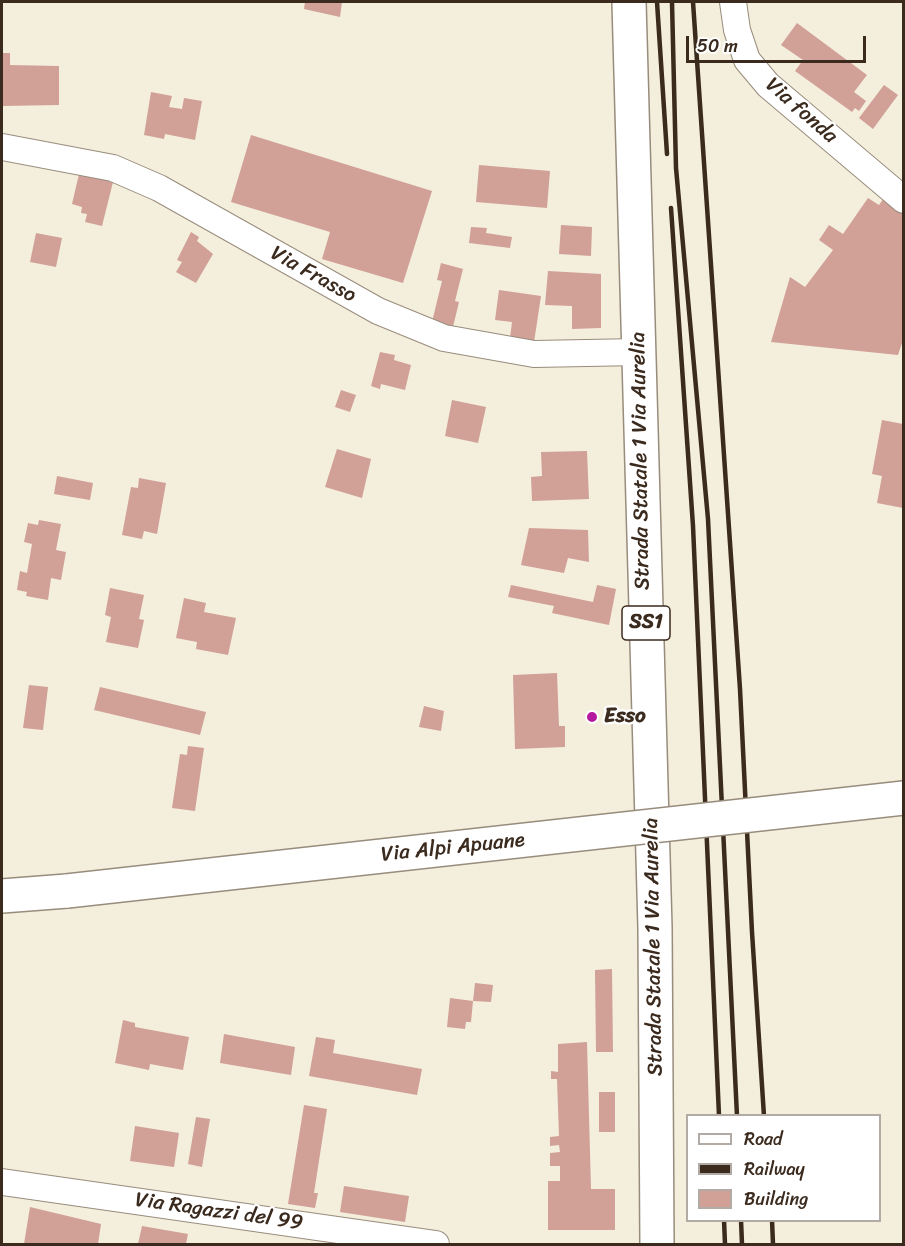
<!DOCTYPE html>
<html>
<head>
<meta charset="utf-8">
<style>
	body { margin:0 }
	#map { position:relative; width:905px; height:1246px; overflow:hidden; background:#f4eedc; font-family:Sriracha,sans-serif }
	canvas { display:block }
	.frame { position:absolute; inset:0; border:3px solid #3b2a1e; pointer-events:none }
	.legend { position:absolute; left:686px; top:1114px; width:195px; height:108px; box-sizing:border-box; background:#fff; border:2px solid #b1aaa5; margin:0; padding:8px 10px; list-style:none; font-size:18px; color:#3b2a1e }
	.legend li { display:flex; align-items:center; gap:12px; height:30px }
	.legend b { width:30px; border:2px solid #b1aaa5 }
	.scale { position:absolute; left:686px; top:36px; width:180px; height:27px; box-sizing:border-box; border:3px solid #3b2a1e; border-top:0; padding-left:8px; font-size:18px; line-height:21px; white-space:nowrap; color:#3b2a1e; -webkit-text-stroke:4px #fff; paint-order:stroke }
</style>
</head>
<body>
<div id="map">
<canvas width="905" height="1246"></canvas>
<div class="frame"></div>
<ul class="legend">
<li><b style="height:8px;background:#fff"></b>Road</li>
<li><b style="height:8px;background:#3b2a1e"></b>Railway</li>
<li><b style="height:16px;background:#d1a097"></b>Building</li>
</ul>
<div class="scale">50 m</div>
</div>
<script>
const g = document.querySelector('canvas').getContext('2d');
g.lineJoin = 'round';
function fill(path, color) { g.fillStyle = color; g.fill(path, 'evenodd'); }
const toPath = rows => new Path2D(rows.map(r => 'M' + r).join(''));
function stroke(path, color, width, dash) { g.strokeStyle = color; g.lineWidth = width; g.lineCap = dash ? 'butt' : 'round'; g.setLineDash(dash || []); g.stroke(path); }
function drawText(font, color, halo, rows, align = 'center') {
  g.font = font + ' Sriracha,sans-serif'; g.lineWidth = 4.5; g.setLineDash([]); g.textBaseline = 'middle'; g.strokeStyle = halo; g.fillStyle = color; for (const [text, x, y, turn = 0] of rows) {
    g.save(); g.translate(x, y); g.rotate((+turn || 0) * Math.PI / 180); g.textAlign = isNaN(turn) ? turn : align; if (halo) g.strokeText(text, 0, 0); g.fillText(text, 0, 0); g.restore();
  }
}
const building = toPath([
	[305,2,342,2,340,17,304,9],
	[797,23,867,75,854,92,866,101,859,111,855,108,852,112,795,71,803,60,781,45],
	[2,53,10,53,10,65,59,66,59,105,2,106],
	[884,85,898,95,873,129,859,118],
	[151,92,172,96,169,107,182,109,184,98,202,101,195,140,165,134,164,139,144,135],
	[251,135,432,191,403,283,322,259,330,232,231,202],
	[479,165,550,171,547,208,476,202],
	[79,174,113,182,102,226,85,222,87,214,81,213,82,207,72,204],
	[886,195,903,211,903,340,898,355,771,342,790,277,805,287,833,250,819,240,829,225,843,234,868,198,879,205],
	[561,225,592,227,591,256,559,254],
	[471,227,487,228,486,233,512,237,510,248,469,243],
	[191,232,199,237,197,241,213,254,196,283,176,272,182,262,177,260],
	[36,233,62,238,56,267,30,262],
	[441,263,463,269,455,301,459,302,452,331,431,326,442,281,437,280],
	[548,271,601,274,601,328,572,329,572,306,545,305],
	[499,290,541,296,533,349,509,346,512,322,495,320],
	[380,352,395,355,394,360,411,365,405,390,381,384,380,389,371,386],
	[341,390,356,395,350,412,335,407],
	[452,400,486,407,478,443,445,436],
	[882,420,903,424,903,508,877,503,882,476,872,474],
	[337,449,371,459,362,498,325,487],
	[587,451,589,499,532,501,531,477,542,476,541,452],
	[57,476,93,483,90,500,54,494],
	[139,478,166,483,157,534,144,531,142,539,122,535,131,487,138,488],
	[39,520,61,524,56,550,66,552,61,580,51,578,48,600,26,596,27,592,17,590,20,571,27,573,32,544,24,542,28,523,38,525],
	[529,528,588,530,589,562,568,558,564,573,521,565],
	[511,585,593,602,597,585,616,589,609,625,552,613,554,606,508,597],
	[110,588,144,595,139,619,144,620,138,648,106,642,111,617,105,615],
	[184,598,206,603,204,612,236,618,228,655,196,649,197,642,176,638],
	[557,673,559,726,565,726,565,747,515,749,513,675],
	[29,685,48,687,43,730,23,728],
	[100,687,206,712,200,735,94,710],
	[424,706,444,711,441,731,419,727],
	[188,746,204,748,195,811,172,808,180,754,187,755],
	[612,969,613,1052,596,1052,595,970],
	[475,983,493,985,491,1002,473,1001],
	[450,998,473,1001,471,1022,466,1022,465,1029,447,1027],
	[123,1020,135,1023,135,1027,189,1037,183,1070,150,1064,149,1070,115,1063],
	[224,1034,295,1047,291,1075,220,1063],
	[316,1037,335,1040,333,1053,422,1069,417,1095,309,1076],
	[587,1042,591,1189,615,1189,615,1230,548,1230,548,1181,560,1181,560,1166,550,1166,550,1153,560,1152,559,1145,550,1146,550,1137,559,1136,557,1079,551,1079,551,1071,558,1072,558,1044],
	[599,1092,615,1092,615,1132,599,1132],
	[304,1105,327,1109,314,1193,318,1193,315,1208,288,1204],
	[196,1117,210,1119,202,1167,188,1164],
	[135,1126,179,1133,174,1167,130,1161],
	[344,1186,409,1196,405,1222,340,1212],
	[30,1207,101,1224,98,1244,24,1244],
	[142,1226,188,1234,186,1244,138,1244]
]);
const minor = toPath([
	[733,2,737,30,747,60,768,85,904,200],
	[2,147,113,168,159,188,378,311,444,338,534,354,639,352],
	[2,1182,436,1244]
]);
const major = toPath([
	[629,2,655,928,657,1244],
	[2,896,67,891]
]);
const rail = toPath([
	[657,2,667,154],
	[672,2,676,168,708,519,737,1116],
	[693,2,740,689,752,932,764,1116],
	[671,208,693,526,719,1116],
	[724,1220,725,1244],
	[741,1220,742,1244],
	[772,1220,773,1244]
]);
const majorBridge = toPath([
	[67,891,904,798]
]);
const markers = [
	[592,717,6,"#b5179e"]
];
const shields = [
	[646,623,48]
];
const shieldNames = [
	["SS1",646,623]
];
const streetNames = [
	["Via fonda",801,111,41],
	["Via Frasso",313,275,29],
	["Strada Statale 1 Via Aurelia",641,461,-91],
	["Via Alpi Apuane",453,848,-6],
	["Strada Statale 1 Via Aurelia",654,947,-91],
	["Via Ragazzi del 99",219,1212,8]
];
const poiNames = [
	["Esso",604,717]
];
fill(building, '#d1a097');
stroke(minor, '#988c7d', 28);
stroke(major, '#988c7d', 36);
stroke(minor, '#fff', 26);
stroke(major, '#fff', 33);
stroke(rail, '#3b2a1e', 4.5);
stroke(majorBridge, '#988c7d', 36, []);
stroke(majorBridge, '#fff', 33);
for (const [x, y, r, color] of markers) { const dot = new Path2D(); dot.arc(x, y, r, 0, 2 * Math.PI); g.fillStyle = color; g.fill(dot); stroke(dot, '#fff', 2); }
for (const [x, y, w] of shields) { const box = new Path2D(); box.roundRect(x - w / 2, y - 17, w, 34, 4.5); g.fillStyle = '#fff'; g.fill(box); stroke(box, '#3b2a1e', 1.5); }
drawText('bold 20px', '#3b2a1e', null, shieldNames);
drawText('21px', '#3b2a1e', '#fff', streetNames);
drawText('bold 21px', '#3b2a1e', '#fff', poiNames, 'left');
</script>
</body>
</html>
